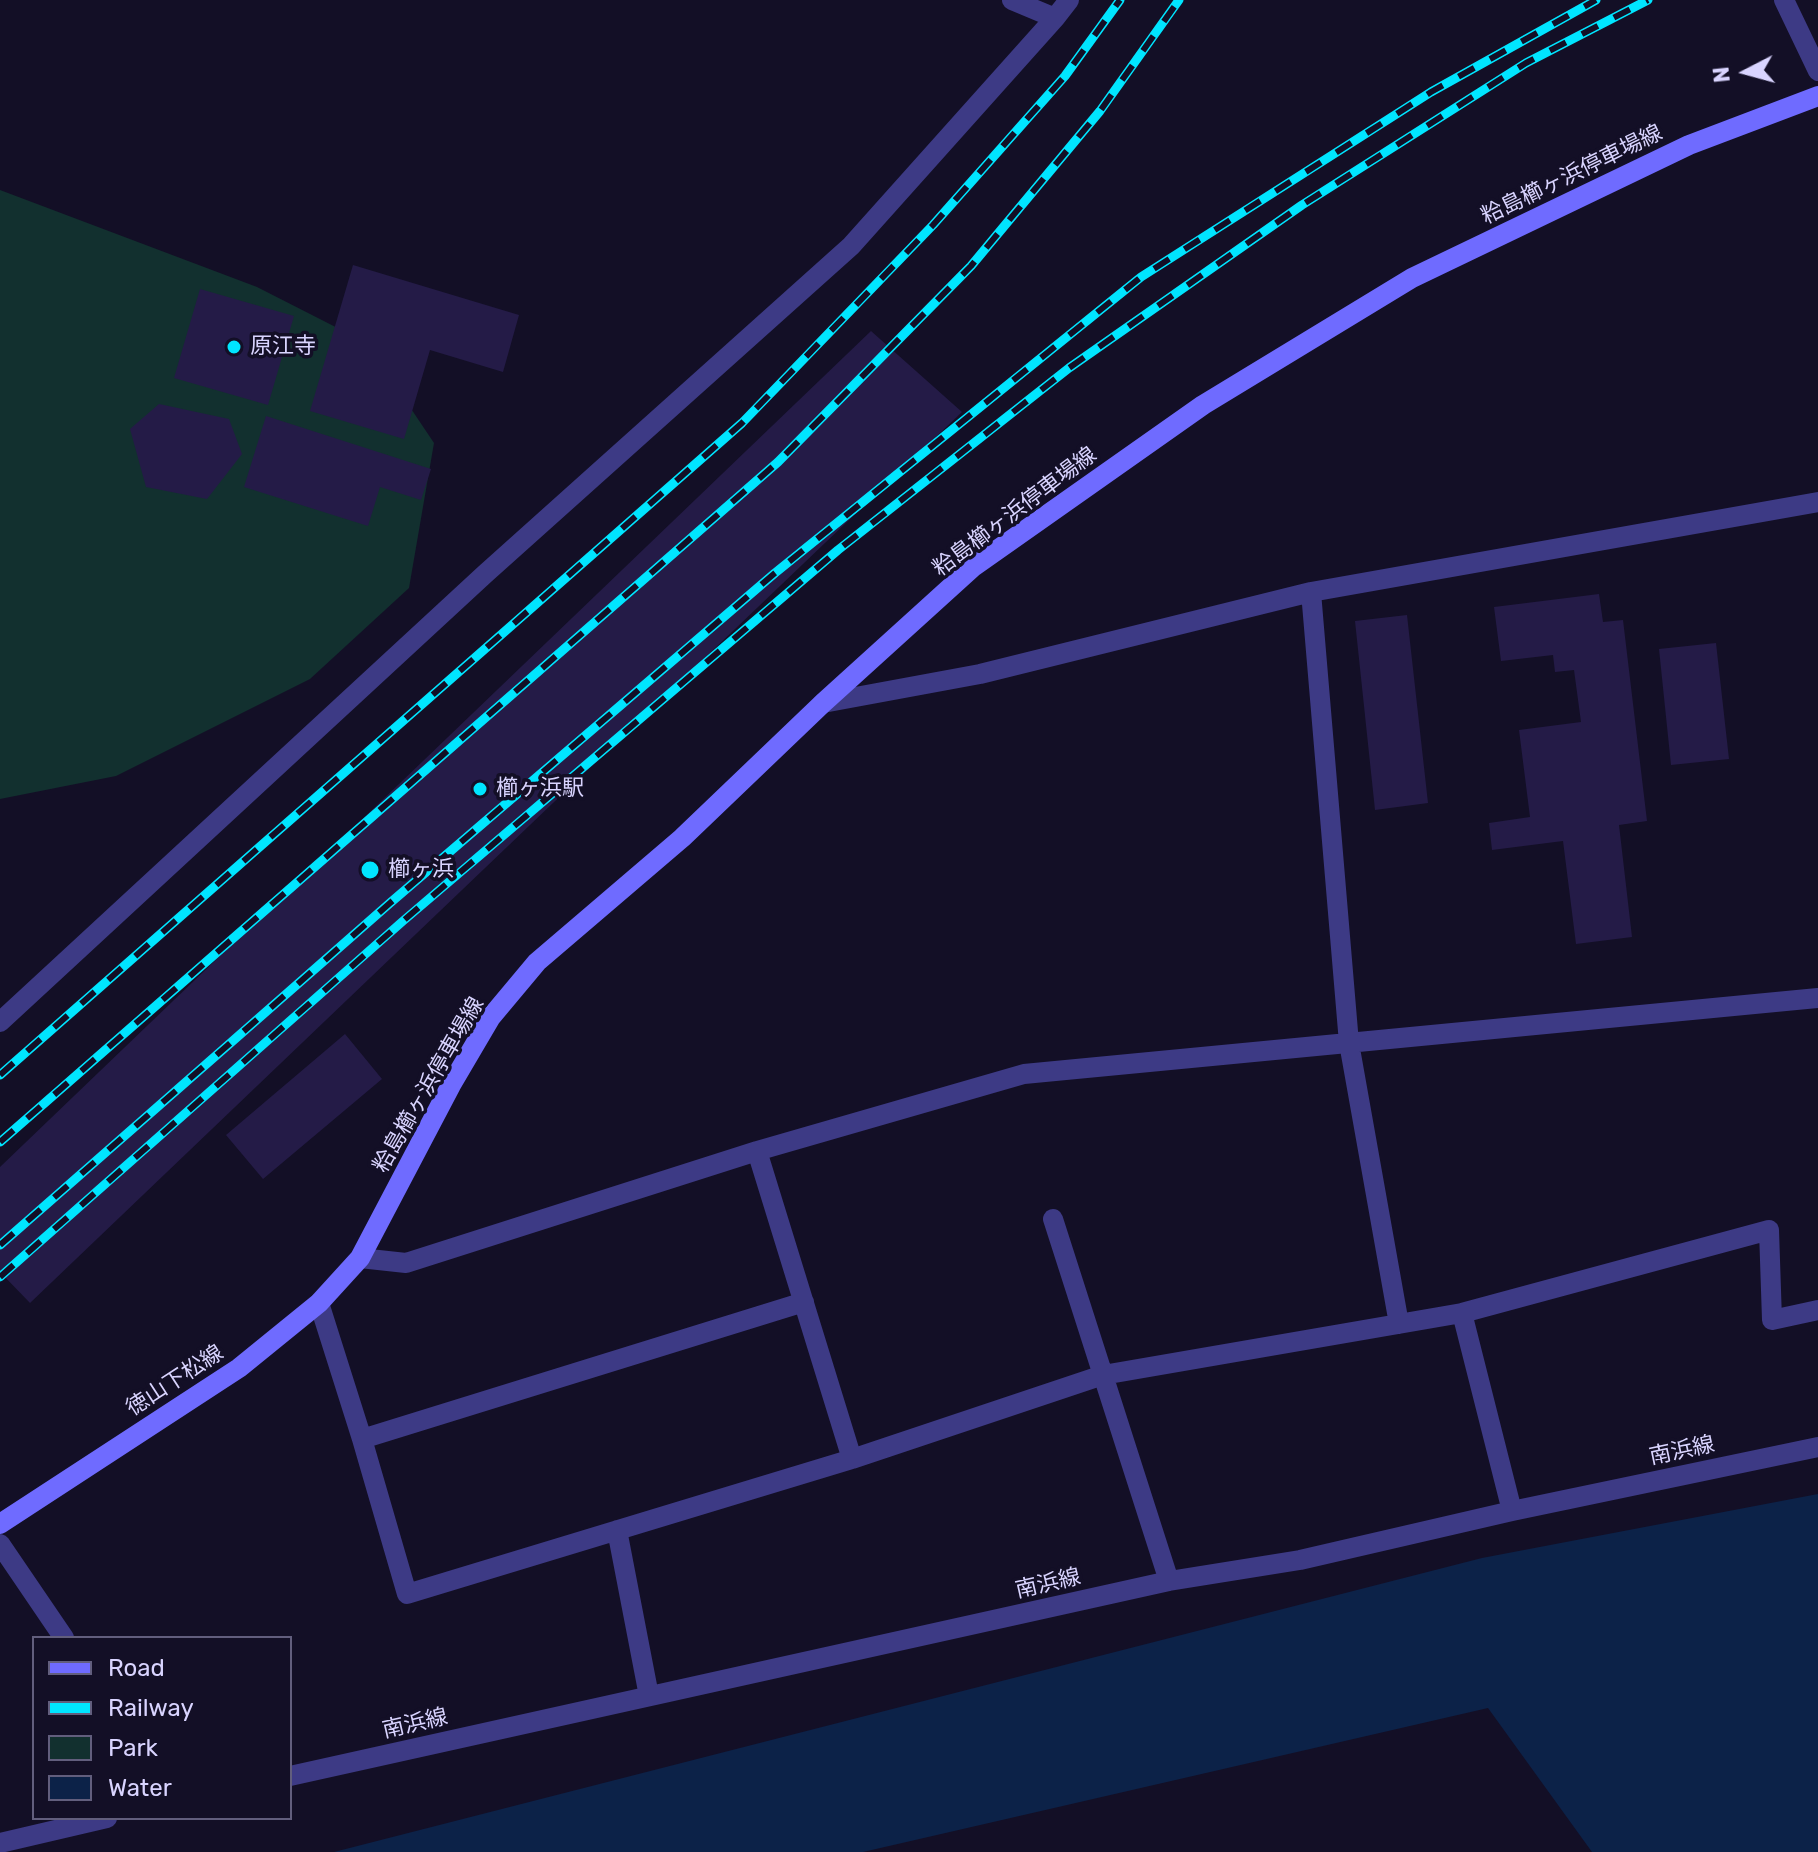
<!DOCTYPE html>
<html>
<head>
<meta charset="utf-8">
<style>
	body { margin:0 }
	#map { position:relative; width:1818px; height:1852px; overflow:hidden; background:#130f26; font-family:Rubik,sans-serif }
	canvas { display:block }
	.legend { position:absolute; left:32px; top:1636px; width:260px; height:184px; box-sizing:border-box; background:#130f26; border:2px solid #625e7d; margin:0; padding:10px 14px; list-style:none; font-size:24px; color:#d9d4ff }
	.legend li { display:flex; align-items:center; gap:16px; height:40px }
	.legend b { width:40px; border:2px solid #625e7d }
	.north { position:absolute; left:1706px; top:32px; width:80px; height:80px; -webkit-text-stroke:6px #130f26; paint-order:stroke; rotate:264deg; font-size:22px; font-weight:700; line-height:32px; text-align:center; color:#d9d4ff }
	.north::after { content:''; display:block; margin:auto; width:28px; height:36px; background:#d9d4ff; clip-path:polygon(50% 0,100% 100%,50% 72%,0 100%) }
</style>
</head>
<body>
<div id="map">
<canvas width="1818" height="1852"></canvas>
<ul class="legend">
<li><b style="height:10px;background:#6f6bff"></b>Road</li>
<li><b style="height:10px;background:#00e5ff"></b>Railway</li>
<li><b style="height:22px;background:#12302f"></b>Park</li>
<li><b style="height:22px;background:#0c2248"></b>Water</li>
</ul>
<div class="north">N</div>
</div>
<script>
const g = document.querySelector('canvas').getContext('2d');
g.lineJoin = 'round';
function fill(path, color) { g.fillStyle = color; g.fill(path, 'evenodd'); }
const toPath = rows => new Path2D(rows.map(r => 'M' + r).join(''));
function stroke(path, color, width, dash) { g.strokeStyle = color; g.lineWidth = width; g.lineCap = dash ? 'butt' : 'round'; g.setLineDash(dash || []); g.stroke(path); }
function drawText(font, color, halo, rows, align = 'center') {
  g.font = font + ' Rubik,"Noto Sans JP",sans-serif'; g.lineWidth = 7; g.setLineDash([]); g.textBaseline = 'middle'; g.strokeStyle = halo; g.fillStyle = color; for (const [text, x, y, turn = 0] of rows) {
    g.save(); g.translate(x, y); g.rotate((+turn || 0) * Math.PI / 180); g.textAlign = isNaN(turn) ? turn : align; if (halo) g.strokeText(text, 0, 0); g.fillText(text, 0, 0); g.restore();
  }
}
const green = toPath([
	[0,190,257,287,367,343,434,443,409,588,310,679,116,776,0,799]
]);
const water = toPath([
	[1818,1494,1818,1852,1592,1852,1488,1708,863,1852,334,1852,1482,1558]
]);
const building = toPath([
	[353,265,519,315,503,372,430,350,404,439,310,411],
	[200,289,294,316,268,405,174,378],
	[871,331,962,412,30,1303,0,1272,0,1167],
	[159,404,229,419,242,454,207,499,146,487,130,429],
	[266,416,431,469,421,500,380,487,368,526,244,487],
	[1599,594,1603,622,1623,620,1647,821,1619,825,1632,937,1576,944,1563,841,1492,850,1489,823,1530,817,1519,730,1581,722,1574,670,1555,672,1553,655,1501,661,1494,607],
	[1407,615,1428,803,1375,810,1355,621],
	[1716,643,1729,759,1671,765,1659,649],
	[345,1034,382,1079,263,1179,226,1135]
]);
const minor = toPath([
	[1012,0,1055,18],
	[1784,0,1818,71],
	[1311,592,1349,1043,1399,1324],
	[823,703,980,674,1311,592,1818,502],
	[0,1022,485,574,851,246,1055,18,1069,0],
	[757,1151,852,1459],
	[1053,1219,1169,1581],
	[360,1258,406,1263,757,1151,1024,1074,1818,998],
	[319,1303,362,1439,407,1594,852,1459,1103,1375,1462,1313,1769,1230,1772,1320,1818,1310],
	[1462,1313,1512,1511],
	[362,1439,804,1302],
	[617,1530,649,1696],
	[0,1544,64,1638],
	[290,1776,1169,1581,1300,1560,1512,1511,1818,1447],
	[0,1843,107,1818]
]);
const secondary = toPath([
	[0,1524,239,1368,319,1303,360,1258,451,1085,491,1017,537,962,682,838,823,703,973,567,1203,405,1412,278,1689,145,1818,96]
]);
const rail = toPath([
	[0,1075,742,423,933,225,1065,76,1120,0],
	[0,1142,778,462,971,266,1100,111,1179,0],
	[0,1245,390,903,775,573,1141,277,1431,92,1596,0],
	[0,1277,403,921,838,550,1069,368,1302,205,1526,63,1648,0]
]);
const markers = [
	[234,347,8,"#00e5ff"],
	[480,789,8,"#00e5ff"],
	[370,870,10,"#00e5ff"]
];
const streetNames = [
	["粭島櫛ヶ浜停車場線",1572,175,-26],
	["粭島櫛ヶ浜停車場線",1015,512,-37],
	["粭島櫛ヶ浜停車場線",429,1085,-60],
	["徳山下松線",175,1381,-33],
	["南浜線",1682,1451,-12],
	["南浜線",1048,1584,-13],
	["南浜線",415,1724,-13]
];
const poiNames = [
	["原江寺",250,347],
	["櫛ヶ浜駅",496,789],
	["櫛ヶ浜",388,870]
];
fill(green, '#12302f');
fill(water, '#0c2248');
fill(building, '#241b47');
stroke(minor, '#3d3a85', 20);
stroke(secondary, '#6f6bff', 20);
stroke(rail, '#00e5ff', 9);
stroke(rail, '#130f26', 6, [18]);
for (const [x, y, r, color] of markers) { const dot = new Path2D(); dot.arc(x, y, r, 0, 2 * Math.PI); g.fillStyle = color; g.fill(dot); stroke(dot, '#130f26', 3); }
drawText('22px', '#d9d4ff', '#130f26', streetNames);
drawText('22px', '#d9d4ff', '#130f26', poiNames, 'left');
</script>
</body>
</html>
